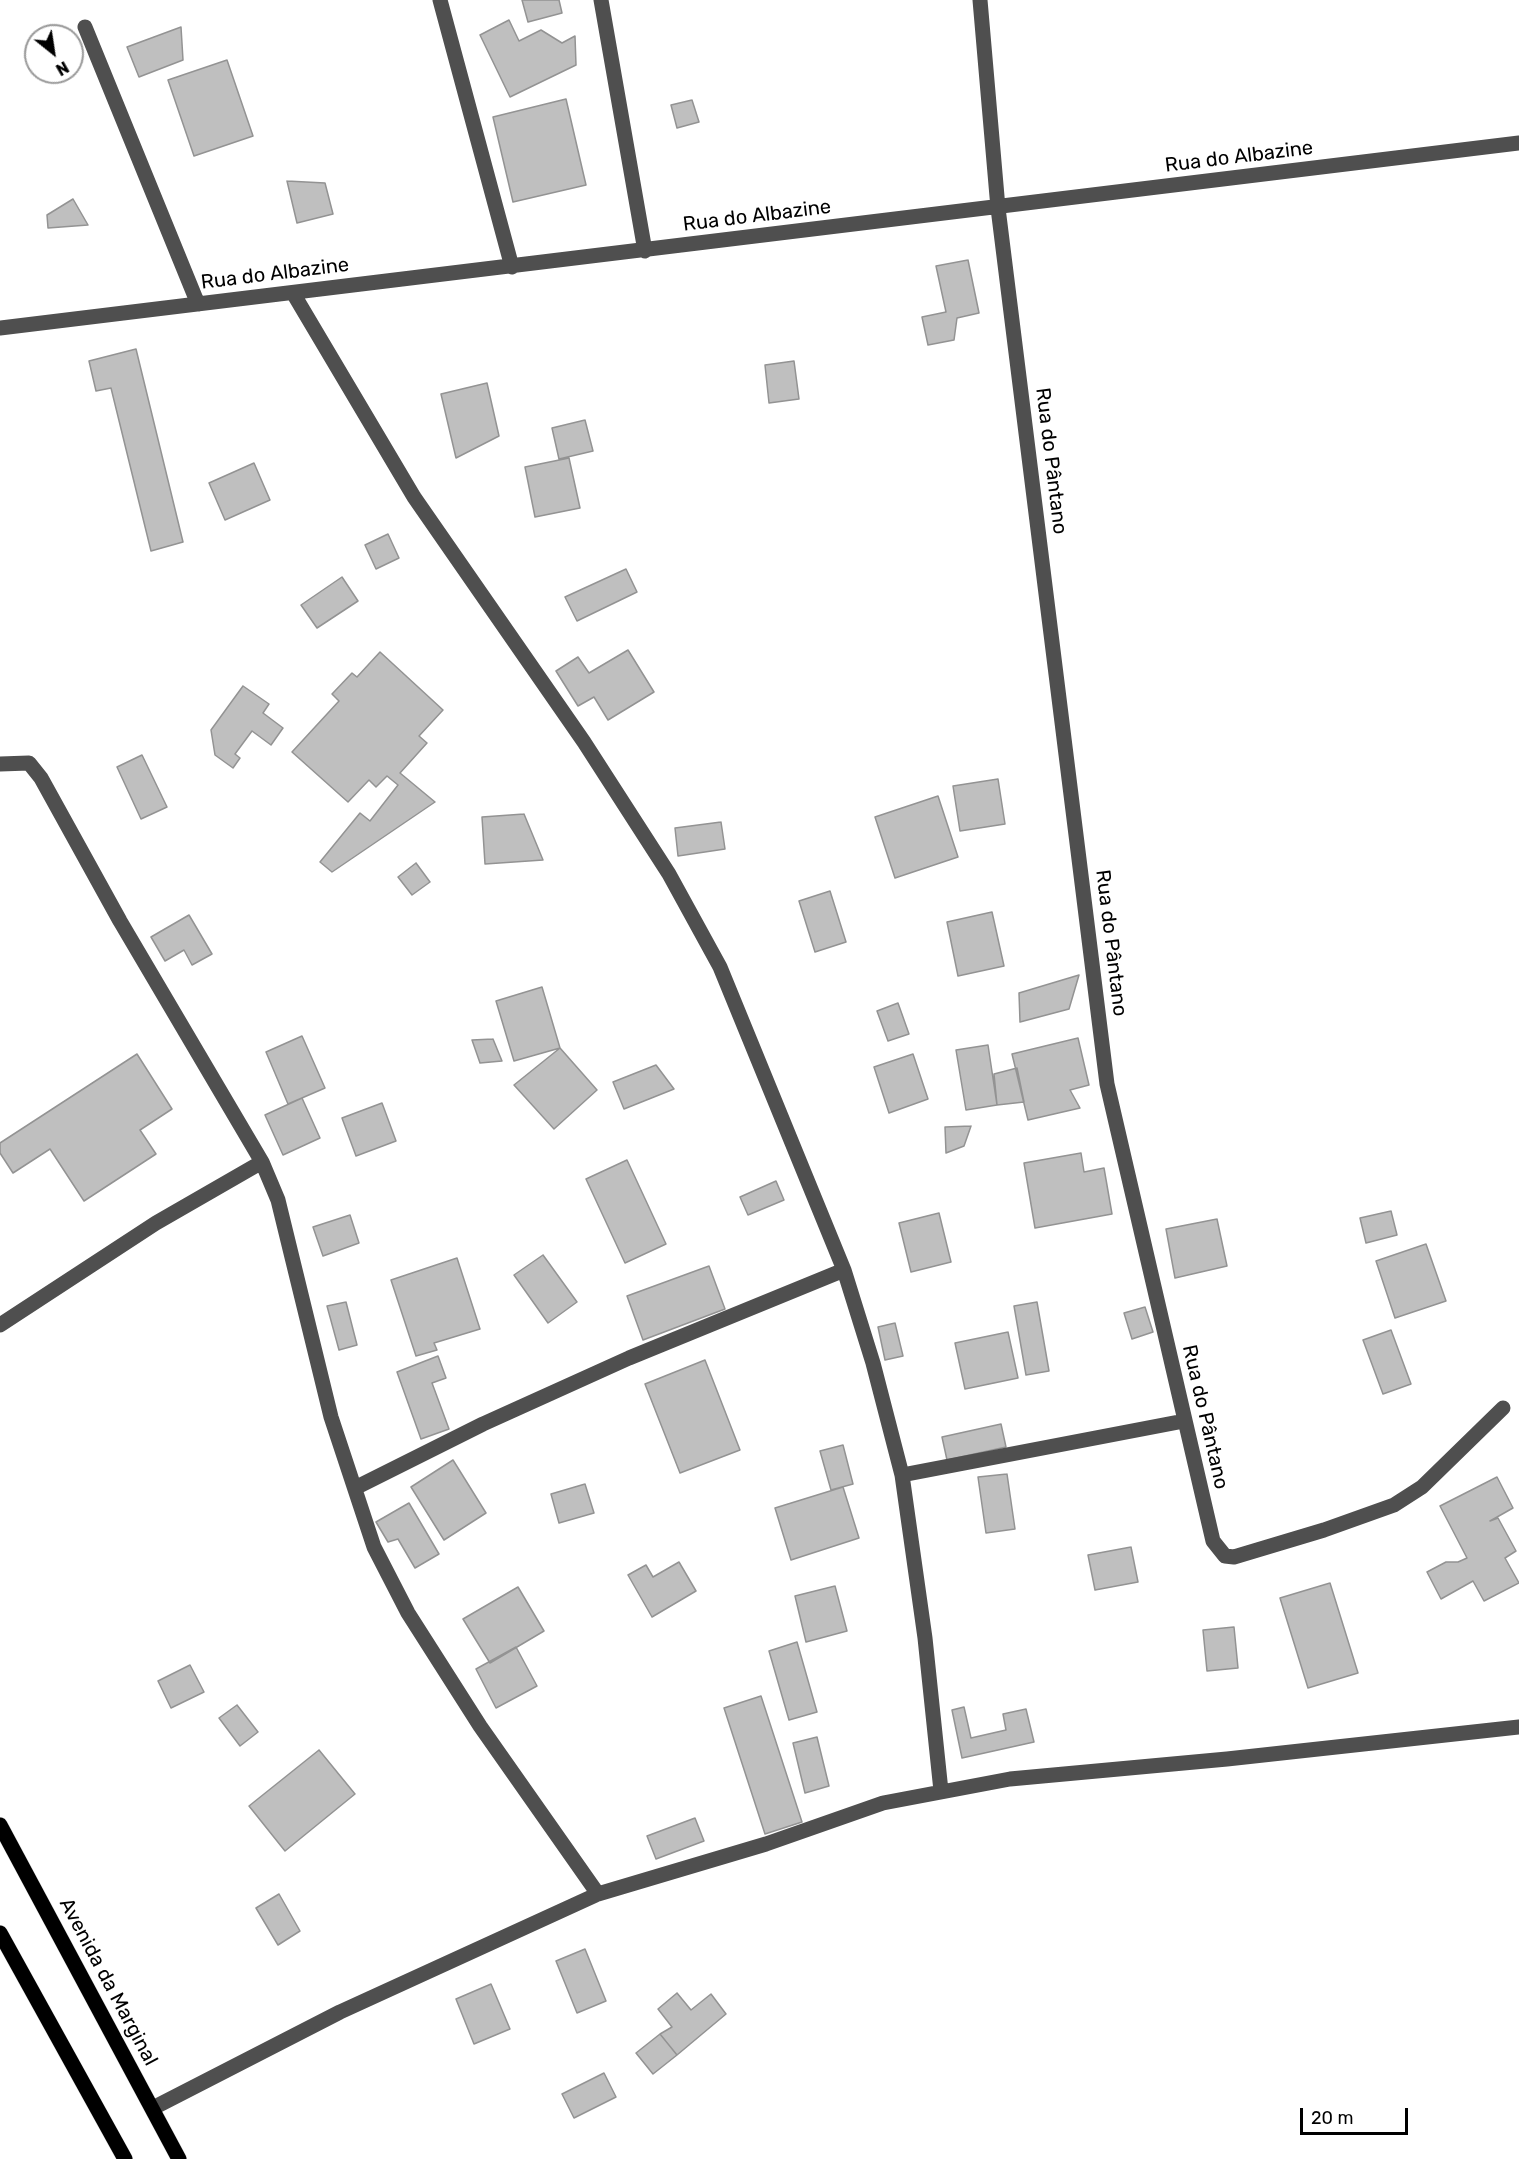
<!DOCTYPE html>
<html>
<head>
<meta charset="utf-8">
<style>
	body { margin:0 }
	#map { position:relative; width:1519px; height:2159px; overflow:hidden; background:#fff; font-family:Rubik,sans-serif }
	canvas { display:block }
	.north { position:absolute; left:24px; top:24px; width:60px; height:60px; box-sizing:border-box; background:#fff; border:2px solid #999; border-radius:50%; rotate:150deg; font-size:16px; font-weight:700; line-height:24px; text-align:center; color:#000 }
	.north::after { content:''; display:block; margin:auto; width:21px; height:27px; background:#000; clip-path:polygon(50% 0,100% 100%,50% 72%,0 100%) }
	.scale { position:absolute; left:1300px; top:2108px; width:108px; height:27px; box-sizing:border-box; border:3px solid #000; border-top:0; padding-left:8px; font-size:18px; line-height:21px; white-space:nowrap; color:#000; -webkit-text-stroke:4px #fff; paint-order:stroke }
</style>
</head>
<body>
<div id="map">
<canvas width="1519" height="2159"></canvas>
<div class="north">N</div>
<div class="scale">20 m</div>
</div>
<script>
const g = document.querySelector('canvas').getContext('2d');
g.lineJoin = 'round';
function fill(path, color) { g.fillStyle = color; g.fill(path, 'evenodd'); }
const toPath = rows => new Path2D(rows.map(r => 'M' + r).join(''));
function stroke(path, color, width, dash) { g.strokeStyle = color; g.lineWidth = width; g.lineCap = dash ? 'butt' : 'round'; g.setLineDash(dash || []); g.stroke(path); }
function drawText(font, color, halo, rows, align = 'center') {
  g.font = font + ' Rubik,sans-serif'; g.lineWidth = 6; g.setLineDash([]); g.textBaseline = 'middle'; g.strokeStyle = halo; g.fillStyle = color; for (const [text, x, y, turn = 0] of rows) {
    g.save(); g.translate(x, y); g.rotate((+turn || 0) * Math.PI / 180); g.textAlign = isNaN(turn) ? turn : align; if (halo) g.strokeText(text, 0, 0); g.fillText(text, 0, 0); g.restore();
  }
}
const building = toPath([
	[522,0,559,0,562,13,528,22,522,0],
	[509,20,519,41,541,30,562,43,575,36,576,65,510,97,480,35,509,20],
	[181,27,183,60,139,77,127,47,181,27],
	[227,60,253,136,194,156,168,80,227,60],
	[566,99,586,185,513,202,493,117,566,99],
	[692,100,699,122,677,128,671,105,692,100],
	[287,181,325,183,333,214,297,223,287,181],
	[73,199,88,225,48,228,47,215,73,199],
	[968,260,979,313,957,318,954,340,928,345,922,317,946,312,936,266,968,260],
	[136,349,183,542,151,551,111,388,96,391,89,361,136,349],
	[794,361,799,399,769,403,765,365,794,361],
	[487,383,499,436,456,458,441,394,487,383],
	[585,420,593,451,559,459,552,428,585,420],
	[569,458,580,508,535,517,525,467,569,458],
	[254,463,270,500,225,520,209,483,254,463],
	[388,534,399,558,376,569,365,545,388,534],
	[626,569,637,592,577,621,565,597,626,569],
	[342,577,358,601,317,628,301,605,342,577],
	[628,650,654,692,608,720,594,697,578,706,556,671,578,657,589,673,628,650],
	[380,652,443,710,419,736,427,743,400,773,435,802,332,872,320,862,360,813,370,821,398,785,387,776,376,787,369,780,348,802,292,752,339,701,332,694,352,673,357,677,380,652],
	[243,686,269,704,263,713,283,728,271,745,252,731,235,754,240,758,233,768,215,755,211,730,243,686],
	[142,755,167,807,141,819,117,767,142,755],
	[998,779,1005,824,960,831,953,786,998,779],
	[938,796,958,857,895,878,875,817,938,796],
	[524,814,543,860,485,864,482,817,524,814],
	[721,822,725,849,678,856,675,828,721,822],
	[416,863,430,882,412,895,398,877,416,863],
	[830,891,846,942,815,952,799,901,830,891],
	[992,912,1004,966,958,976,947,922,992,912],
	[189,915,212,954,192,965,184,950,165,961,151,937,189,915],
	[1079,975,1069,1009,1020,1022,1019,993,1079,975],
	[542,987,560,1048,514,1061,496,1001,542,987],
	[898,1003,909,1034,888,1041,877,1011,898,1003],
	[302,1036,325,1088,288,1104,266,1052,302,1036],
	[1078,1038,1089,1085,1070,1090,1080,1108,1028,1120,1012,1054,1078,1038],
	[493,1039,502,1061,480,1063,472,1040,493,1039],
	[988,1045,997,1105,966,1110,956,1050,988,1045],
	[560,1048,597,1090,554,1129,514,1085,560,1048],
	[137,1054,172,1109,140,1130,156,1154,84,1201,50,1149,13,1173,0,1153,0,1143,137,1054],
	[913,1054,928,1099,889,1113,874,1067,913,1054],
	[656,1065,674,1089,624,1109,613,1082,656,1065],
	[1017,1068,1024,1102,997,1105,994,1074,1017,1068],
	[302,1098,320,1138,283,1155,265,1115,302,1098],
	[382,1103,396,1141,356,1156,342,1118,382,1103],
	[971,1126,964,1146,946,1153,945,1127,971,1126],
	[1081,1153,1084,1172,1104,1168,1112,1214,1035,1228,1024,1163,1081,1153],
	[627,1160,666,1244,625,1263,586,1179,627,1160],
	[776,1181,784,1200,748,1215,740,1197,776,1181],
	[1391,1211,1397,1235,1366,1243,1360,1218,1391,1211],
	[939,1213,951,1262,911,1272,899,1223,939,1213],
	[350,1215,359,1243,323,1256,313,1227,350,1215],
	[1217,1219,1227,1266,1175,1278,1166,1229,1217,1219],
	[1426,1244,1446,1301,1395,1318,1376,1261,1426,1244],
	[543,1255,577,1302,548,1323,514,1275,543,1255],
	[457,1258,480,1329,434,1343,437,1350,416,1356,391,1280,457,1258],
	[709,1266,725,1309,643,1340,627,1296,709,1266],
	[346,1302,357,1345,339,1350,327,1306,346,1302],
	[1037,1302,1049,1371,1026,1375,1014,1306,1037,1302],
	[1145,1307,1153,1332,1132,1339,1124,1313,1145,1307],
	[895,1323,903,1356,885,1360,878,1327,895,1323],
	[1391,1330,1411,1384,1383,1394,1363,1340,1391,1330],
	[1008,1332,1018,1378,965,1389,955,1343,1008,1332],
	[438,1356,446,1378,432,1383,449,1429,421,1439,397,1372,438,1356],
	[705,1360,740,1450,680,1473,645,1384,705,1360],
	[1001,1424,1006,1447,947,1460,942,1437,1001,1424],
	[843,1445,853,1484,831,1490,820,1451,843,1445],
	[453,1460,486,1513,444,1540,411,1487,453,1460],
	[1007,1474,1015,1529,986,1533,978,1477,1007,1474],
	[1497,1477,1513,1508,1490,1521,1498,1518,1516,1551,1505,1558,1519,1583,1484,1601,1473,1581,1441,1599,1427,1572,1446,1562,1458,1562,1467,1558,1440,1506,1497,1477],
	[585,1484,594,1513,559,1523,551,1494,585,1484],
	[843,1487,859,1538,791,1560,775,1508,843,1487],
	[409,1503,439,1554,415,1568,398,1539,388,1542,376,1522,409,1503],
	[1131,1547,1138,1582,1095,1590,1088,1555,1131,1547],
	[679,1562,696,1591,652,1617,628,1575,646,1565,653,1577,679,1562],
	[1330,1583,1358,1673,1308,1688,1280,1598,1330,1583],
	[835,1586,847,1631,806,1642,795,1596,835,1586],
	[518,1587,544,1631,490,1663,463,1619,518,1587],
	[1234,1627,1238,1668,1207,1671,1203,1630,1234,1627],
	[797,1642,817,1712,789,1720,769,1651,797,1642],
	[516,1647,537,1686,496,1708,476,1669,516,1647],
	[190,1665,204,1692,171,1708,158,1681,190,1665],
	[761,1696,802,1822,765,1834,724,1708,761,1696],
	[237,1705,258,1732,240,1746,219,1718,237,1705],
	[964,1707,971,1738,1006,1730,1003,1714,1026,1709,1034,1742,962,1758,952,1710,964,1707],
	[817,1737,829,1786,805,1793,793,1743,817,1737],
	[319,1750,355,1794,285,1851,249,1806,319,1750],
	[695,1818,704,1841,656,1859,647,1836,695,1818],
	[279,1894,300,1931,278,1945,256,1908,279,1894],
	[585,1949,606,2001,577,2013,556,1961,585,1949],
	[491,1984,510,2029,474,2044,456,1999,491,1984],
	[677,1993,691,2010,711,1994,726,2014,677,2055,660,2034,672,2027,658,2009,677,1993],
	[660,2034,677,2055,653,2074,636,2053,660,2034],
	[604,2073,616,2097,574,2118,562,2094,604,2073]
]);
const minor = toPath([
	[440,0,512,267],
	[601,0,645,251],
	[980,0,998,208,1107,1084,1213,1541,1225,1556,1234,1557,1324,1530,1394,1505,1422,1487,1503,1408],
	[85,27,198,304],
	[293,293,414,497,584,742,669,874,720,967,844,1270,873,1363,902,1475,925,1638,941,1791],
	[0,328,1519,143],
	[0,764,29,763,41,778,120,921,262,1162,278,1200,331,1417,374,1547,408,1613,480,1726,598,1894],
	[0,1325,156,1223,262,1162],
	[902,1475,1184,1421],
	[355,1488,483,1424,629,1358,844,1270],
	[153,2108,340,2012,598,1894,766,1844,883,1803,1010,1779,1227,1759,1519,1727]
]);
const major = toPath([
	[0,1825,179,2159],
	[0,1933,125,2159]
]);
const streetNames = [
	["Rua do Albazine",1239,157,-7],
	["Rua do Albazine",757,216,-7],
	["Rua do Albazine",275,274,-7],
	["Rua do Pântano",1051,461,83],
	["Rua do Pântano",1111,943,83],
	["Rua do Pântano",1205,1417,77],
	["Avenida da Marginal",108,1982,62]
];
fill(building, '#bfbfbf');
stroke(building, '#939393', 1.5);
stroke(major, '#dbdbdb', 16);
stroke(minor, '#4f4f4f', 15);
stroke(major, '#000', 15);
drawText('20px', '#000', '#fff', streetNames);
</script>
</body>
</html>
